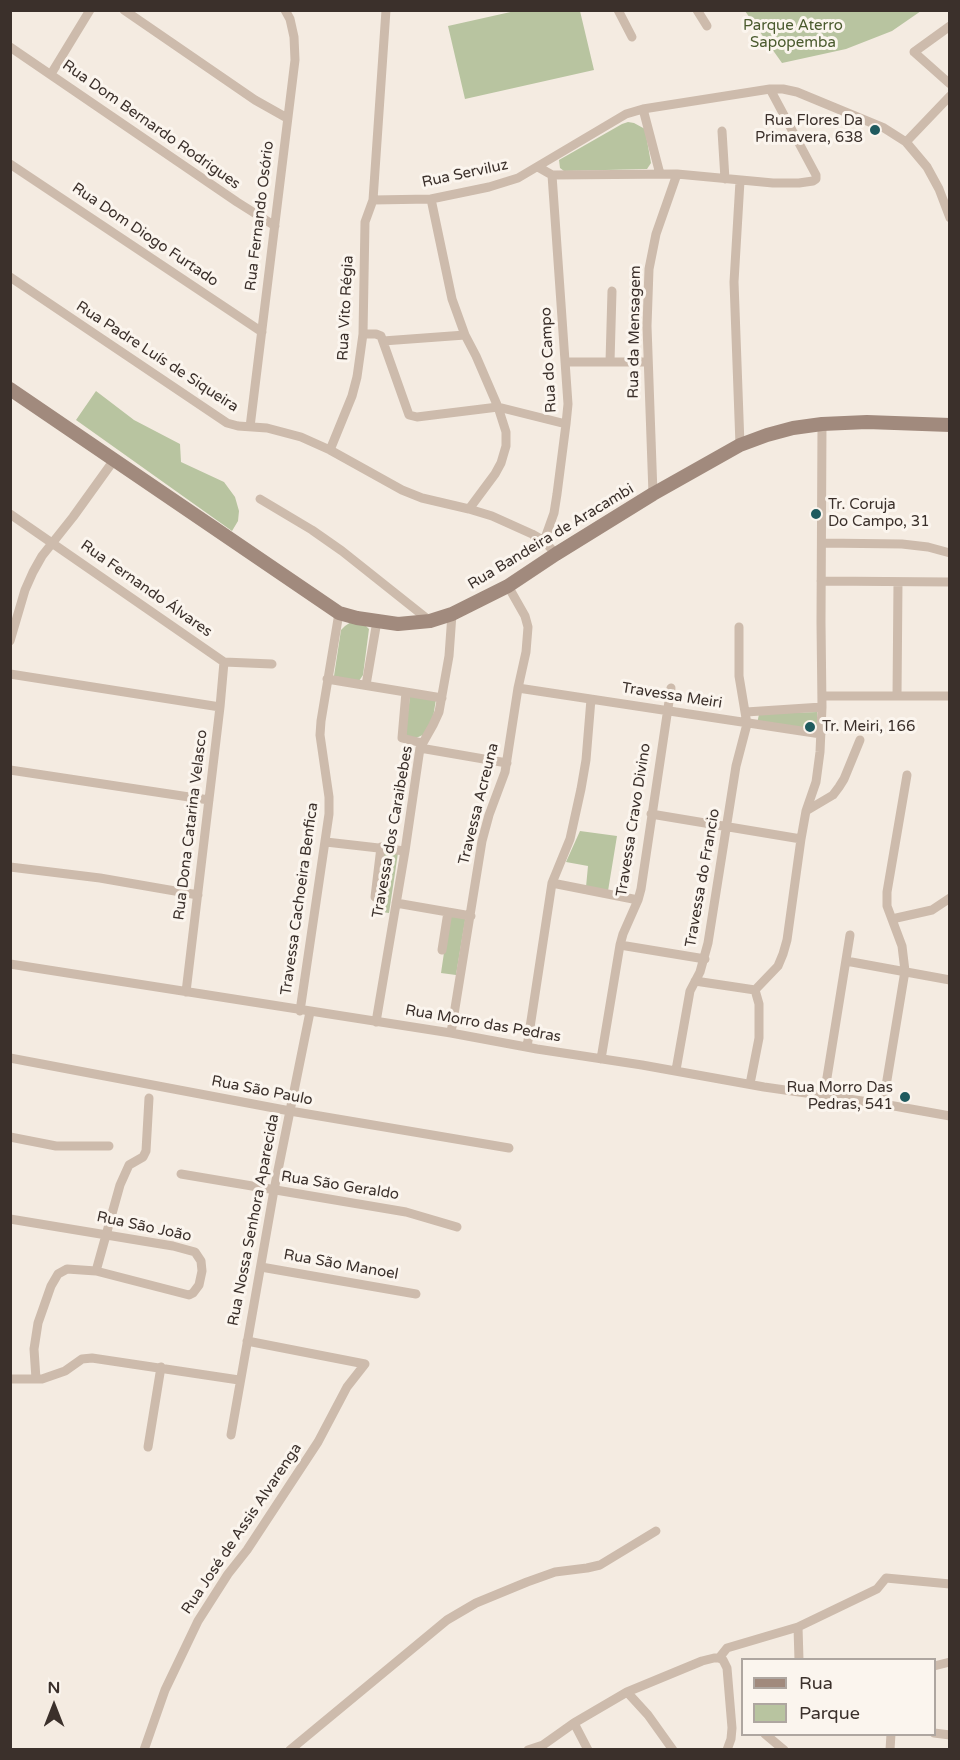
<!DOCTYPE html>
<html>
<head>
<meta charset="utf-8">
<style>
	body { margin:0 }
	#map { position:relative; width:960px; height:1760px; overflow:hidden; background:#f4ebe1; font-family:"Varela Round",sans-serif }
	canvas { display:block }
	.frame { position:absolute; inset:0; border:12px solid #3b302b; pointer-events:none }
	.legend { position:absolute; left:741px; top:1658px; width:195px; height:78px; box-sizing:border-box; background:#fbf5ee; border:2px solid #aea6a0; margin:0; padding:8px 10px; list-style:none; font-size:18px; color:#3b302b }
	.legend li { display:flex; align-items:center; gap:12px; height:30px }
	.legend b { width:30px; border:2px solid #aea6a0 }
	.north { position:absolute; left:24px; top:1676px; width:60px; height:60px; -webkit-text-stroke:4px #fbf5ee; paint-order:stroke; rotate:0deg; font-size:16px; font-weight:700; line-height:24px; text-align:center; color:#3b302b }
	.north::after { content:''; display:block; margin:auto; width:21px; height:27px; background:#3b302b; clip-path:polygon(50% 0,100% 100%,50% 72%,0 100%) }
</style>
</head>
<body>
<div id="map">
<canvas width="960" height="1760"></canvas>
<div class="frame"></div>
<ul class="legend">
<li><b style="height:8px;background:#a18a7d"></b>Rua</li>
<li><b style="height:16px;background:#b8c4a0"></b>Parque</li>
</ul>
<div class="north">N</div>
</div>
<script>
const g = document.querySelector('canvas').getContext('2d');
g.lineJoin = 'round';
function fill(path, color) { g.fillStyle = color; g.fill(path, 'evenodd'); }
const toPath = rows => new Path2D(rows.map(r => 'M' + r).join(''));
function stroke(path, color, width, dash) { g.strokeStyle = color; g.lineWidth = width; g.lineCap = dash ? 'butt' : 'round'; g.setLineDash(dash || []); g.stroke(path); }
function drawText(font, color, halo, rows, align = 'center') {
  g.font = font + ' "Varela Round",sans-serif'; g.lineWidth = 6; g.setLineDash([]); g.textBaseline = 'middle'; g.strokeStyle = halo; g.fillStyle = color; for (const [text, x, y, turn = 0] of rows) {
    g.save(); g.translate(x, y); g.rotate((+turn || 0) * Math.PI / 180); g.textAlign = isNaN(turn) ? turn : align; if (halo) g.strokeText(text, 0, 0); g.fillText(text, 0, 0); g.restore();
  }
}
const green = toPath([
	[515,11,580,11,594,70,465,99,448,26],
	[745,11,744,11,921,11,892,31,846,49,782,63],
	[628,122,634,123,645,129,651,163,647,169,564,171,560,168,559,160,622,124],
	[96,391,134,420,180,444,181,462,224,482,235,497,239,511,238,521,232,531,76,420],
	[351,622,366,626,369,629,363,675,359,681,334,676,341,630,345,626],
	[410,696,436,699,433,718,425,734,416,738,405,736],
	[817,712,817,725,814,729,757,724,759,714],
	[580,831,617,836,608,891,586,887,588,866,566,862],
	[383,850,398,853,389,913,373,911],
	[450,912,466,915,456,975,441,973]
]);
const minor = toPath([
	[124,10,255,100,287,118],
	[618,10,632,37],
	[697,10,707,26],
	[950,26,914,52,950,84],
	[10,47,237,202,275,226],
	[51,74,90,10],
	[643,109,660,174],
	[722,131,725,179],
	[906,142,950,96],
	[10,164,262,332],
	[538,167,552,175,677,174,773,183,799,183,813,181,816,179,816,175,770,89],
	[431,199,452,299,465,335,476,356,498,407,506,432,506,446,501,463,495,474,469,509],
	[373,200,431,199,489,187,518,178,626,114,643,109,770,89,783,89,797,92,884,128,906,142,927,167,939,189,950,218],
	[10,277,227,423,238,426,267,428,301,437,330,450,402,490,422,498,469,509,492,516,532,534,544,541,556,554],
	[363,334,376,334,381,336,409,415,417,417,498,407,566,424],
	[383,341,465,335],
	[566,362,648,362],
	[610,362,612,291],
	[250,427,295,60,294,37,290,19,285,10],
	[740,445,734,282,740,181],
	[330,450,352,396,357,377,363,334,365,222,373,200,386,10],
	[653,494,647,326,649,269,656,234,677,174],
	[260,499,312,530,342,551,430,621],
	[10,514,224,662,272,664],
	[544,541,554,513,557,494,566,424,568,404,552,175],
	[822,543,902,544,928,547,950,553],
	[821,581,950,582],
	[10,641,25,590,33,572,42,556,73,517,114,460],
	[10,674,220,707],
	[327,679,442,698],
	[366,685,377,621],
	[518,688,821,734],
	[406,692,402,738,422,743],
	[822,696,950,696],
	[897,696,898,582],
	[746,712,822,707],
	[420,748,507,763],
	[10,770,209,800],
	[806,811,833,795,839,787,844,779,860,740],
	[651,814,801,839],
	[326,842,405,851],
	[10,867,100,878,198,895],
	[552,883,638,900],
	[375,897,381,847],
	[396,903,471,916],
	[892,919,932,910,950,898],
	[620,945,705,959],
	[442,950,448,912],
	[846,961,950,980],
	[10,964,451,1033,537,1049,642,1065,764,1087,883,1104,950,1116],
	[695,981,755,990],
	[186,992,220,707,224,662],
	[300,1011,329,814,329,797,320,735,321,721,339,613],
	[376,1022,405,851,420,748,433,725,439,712,449,656,452,614],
	[451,1033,482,841,489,815,505,772,518,688,526,652,528,627,525,616,508,586],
	[527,1047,552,883,570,839,581,789,586,760,591,699],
	[10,1058,290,1111,509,1148],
	[601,1059,620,945,623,934,638,900,641,889,671,688],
	[676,1070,690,991,700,972,708,943,736,766,747,724,739,676,739,627],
	[750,1084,759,1038,759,1004,755,990,778,966,783,954,787,940,801,839,806,811,816,782,820,752,822,707,821,622,822,424],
	[824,1096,850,935],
	[883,1104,905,971,902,946,887,906,887,892,907,775],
	[10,1137,56,1146,109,1146],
	[181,1174,406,1212,457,1227],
	[10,1219,173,1246,195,1252,201,1261,202,1271,199,1285,193,1293,189,1295,96,1271,67,1269,58,1274,51,1286,38,1323,34,1349,36,1379],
	[261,1267,416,1294],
	[96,1271,120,1185,129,1165,143,1157,146,1151,149,1098],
	[247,1341,365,1364],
	[10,1379,42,1379,65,1371,82,1359,92,1358,239,1380],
	[231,1435,274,1190,310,1012],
	[148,1447,161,1367],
	[798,1627,877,1589,886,1578,950,1584],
	[719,1658,727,1648,798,1627,799,1660],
	[934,1666,950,1662],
	[574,1723,627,1692],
	[934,1733,950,1735],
	[765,1734,784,1750],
	[144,1750,165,1690,198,1621,228,1574,247,1550,318,1442,347,1387,365,1364],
	[290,1750,447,1620,476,1603,527,1582,555,1572,587,1568,600,1565,656,1531],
	[528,1750,543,1745,574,1723,588,1750],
	[673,1750,648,1715,627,1692,702,1661,714,1658,719,1658,723,1660,727,1668,732,1728,731,1739,727,1750],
	[890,1750,891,1734]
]);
const secondary = toPath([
	[10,389,339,613,357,618,398,624,430,621,452,614,508,586,556,554,653,494,740,445,767,435,793,428,822,424,867,422,950,425]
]);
const markers = [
	[875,130,6,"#1f5a5e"],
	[816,514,6,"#1f5a5e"],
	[810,727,6,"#1f5a5e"],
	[905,1097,6,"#1f5a5e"]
];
const parkNames = [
	["Parque Aterro",793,26],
	["Sapopemba",793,43]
];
const poiNames = [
	["Rua Flores Da",863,121],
	["Primavera, 638",863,138],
	["Tr. Coruja",828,505,"left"],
	["Do Campo, 31",828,522,"left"],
	["Tr. Meiri, 166",822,727,"left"],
	["Rua Morro Das",893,1088],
	["Pedras, 541",893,1105]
];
const streetNames = [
	["Rua Dom Bernardo Rodrigues",151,125,35],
	["Rua Serviluz",465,174,-12],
	["Rua Fernando Osório",260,216,-83],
	["Rua Dom Diogo Furtado",145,235,34],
	["Rua Vito Régia",346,308,-87],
	["Rua da Mensagem",635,332,-89],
	["Rua Padre Luís de Siqueira",157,357,33],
	["Rua do Campo",549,360,-93],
	["Rua Bandeira de Aracambi",551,537,-31],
	["Rua Fernando Álvares",146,589,35],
	["Travessa Meiri",672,696,9],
	["Travessa Acreuna",479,804,-76],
	["Travessa Cravo Divino",634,820,-81],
	["Rua Dona Catarina Velasco",191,825,-83],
	["Travessa dos Caraibebes",393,832,-80],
	["Travessa do Francio",703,878,-80],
	["Travessa Cachoeira Benfica",300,899,-82],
	["Rua Morro das Pedras",483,1024,10],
	["Rua São Paulo",262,1091,11],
	["Rua São Geraldo",340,1186,9],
	["Rua Nossa Senhora Aparecida",254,1220,-79],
	["Rua São João",144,1227,12],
	["Rua São Manoel",341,1265,10],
	["Rua José de Assis Alvarenga",242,1529,-56]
];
fill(green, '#b8c4a0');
stroke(minor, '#cdbbac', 9);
stroke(secondary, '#a18a7d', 14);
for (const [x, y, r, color] of markers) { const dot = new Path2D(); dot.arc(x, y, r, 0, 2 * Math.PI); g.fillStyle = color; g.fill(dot); stroke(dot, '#fbf5ee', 2); }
drawText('15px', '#4a5a2e', '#fbf5ee', parkNames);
drawText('15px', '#3b302b', '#fbf5ee', poiNames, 'right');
drawText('15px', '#3b302b', '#fbf5ee', streetNames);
</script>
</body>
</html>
